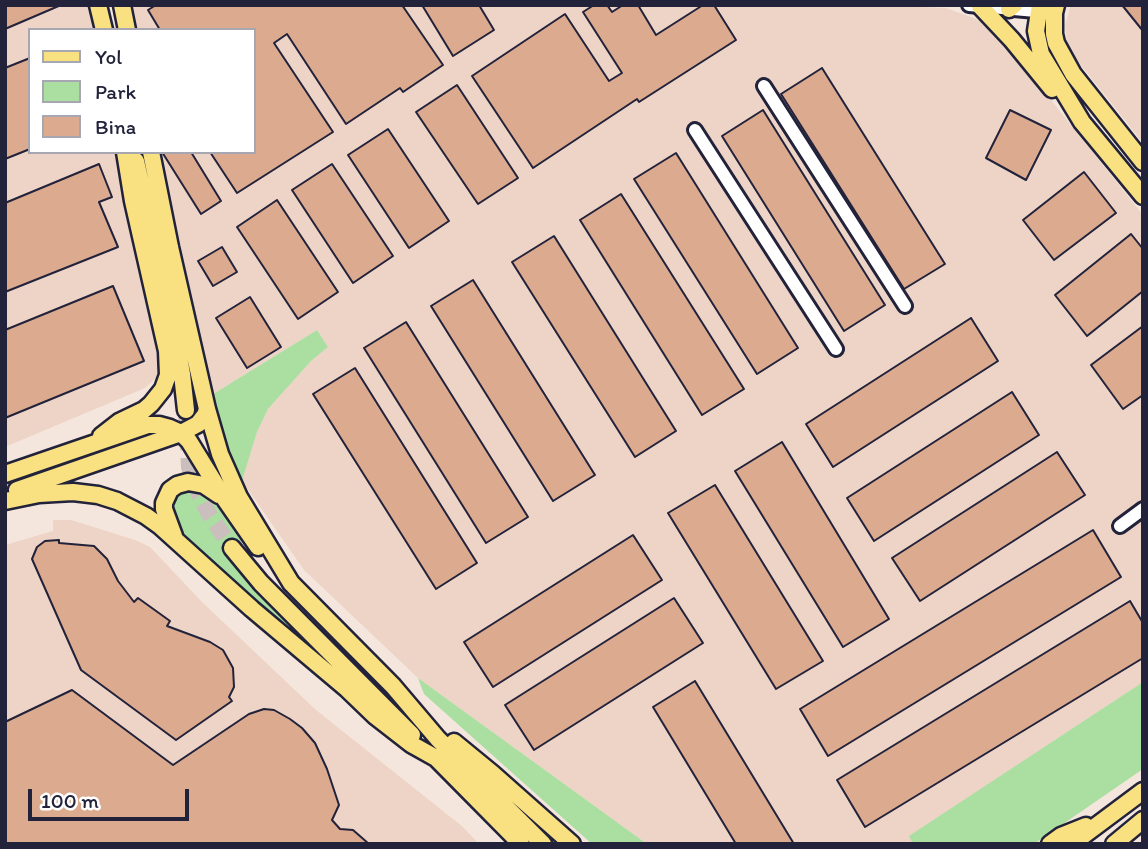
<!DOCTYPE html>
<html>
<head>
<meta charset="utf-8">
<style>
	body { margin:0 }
	#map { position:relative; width:1148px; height:849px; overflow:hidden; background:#f4e6dd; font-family:Itim,sans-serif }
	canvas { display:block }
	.frame { position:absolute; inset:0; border:7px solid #22223b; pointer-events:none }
	.legend { position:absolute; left:28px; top:28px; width:228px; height:126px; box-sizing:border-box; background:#fff; border:2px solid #a7a7b1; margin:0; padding:9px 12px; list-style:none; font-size:21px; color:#22223b }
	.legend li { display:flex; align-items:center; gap:14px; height:35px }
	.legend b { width:35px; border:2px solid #a7a7b1 }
	.scale { position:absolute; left:28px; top:789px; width:161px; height:32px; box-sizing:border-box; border:4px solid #22223b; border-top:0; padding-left:9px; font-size:21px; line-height:24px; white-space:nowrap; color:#22223b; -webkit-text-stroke:5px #fff; paint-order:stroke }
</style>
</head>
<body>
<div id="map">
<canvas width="1148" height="849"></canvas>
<div class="frame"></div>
<ul class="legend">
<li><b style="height:9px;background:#f9e181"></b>Yol</li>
<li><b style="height:19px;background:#aadfa1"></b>Park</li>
<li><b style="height:19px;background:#dcaa8f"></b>Bina</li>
</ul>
<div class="scale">100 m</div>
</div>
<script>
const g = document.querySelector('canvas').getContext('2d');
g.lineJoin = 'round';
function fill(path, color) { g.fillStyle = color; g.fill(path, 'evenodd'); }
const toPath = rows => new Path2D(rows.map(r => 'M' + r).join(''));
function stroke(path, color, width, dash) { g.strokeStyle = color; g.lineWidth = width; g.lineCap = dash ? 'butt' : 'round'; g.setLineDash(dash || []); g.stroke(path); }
const built = toPath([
	[5,5,90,5,95,30,30,30,30,152,121,152,164,365,157,377,145,388,5,447],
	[133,5,866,5,946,8,990,24,1143,215,1143,682,910,836,913,844,647,844,418,678,304,570,242,481,257,432,268,409,311,361,328,347,317,330,210,396,162,152,254,152,254,30,137,30],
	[1071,5,1143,5,1143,143,1068,49,1065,25],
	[53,520,71,520,135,540,150,547,202,602,316,710,463,827,479,844,5,844,5,545,53,531]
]);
const green = toPath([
	[317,330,328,347,311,361,268,409,257,432,242,481,226,446,210,396],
	[187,491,200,492,209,496,214,502,241,541,227,552,239,570,258,593,300,634,297,638,182,532,172,513,172,503,174,497],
	[418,678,647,844,592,844,424,694],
	[1143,682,1143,769,1034,844,913,844,909,836]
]);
const building = toPath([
	[5,5,61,5,5,29,5,5],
	[156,5,402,5,443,65,403,92,400,88,346,124,287,34,274,43,333,132,237,193,210,152,254,152,254,30,160,30,148,10,156,5],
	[422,5,479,5,494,30,453,56,422,5],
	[594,5,607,5,612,12,623,5,638,5,656,35,703,5,714,5,736,40,639,102,637,99,533,168,472,76,565,14,609,81,622,73,583,12,594,5],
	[1122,5,1143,5,1143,31,1122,5],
	[30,58,30,149,5,159,5,68,30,58],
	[822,68,945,264,904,289,781,94,822,68],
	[457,85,518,178,478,204,416,112,457,85],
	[763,110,885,305,844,331,722,136,763,110],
	[1010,110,1051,130,1026,180,986,158,1010,110],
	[388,129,449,221,409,248,348,155,388,129],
	[162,152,191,152,221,201,201,214,162,152],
	[676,153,798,348,757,374,634,179,676,153],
	[99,164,112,197,99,202,118,247,5,292,5,203,99,164],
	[332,164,393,256,353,283,292,190,332,164],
	[1084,172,1116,213,1054,260,1023,220,1084,172],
	[621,194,744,389,702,415,580,220,621,194],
	[277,200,338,292,298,319,237,227,277,200],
	[1131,234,1143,249,1143,291,1087,336,1055,295,1131,234],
	[554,236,676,431,635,457,512,262,554,236],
	[222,247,237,272,213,286,198,261,222,247],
	[473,280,595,475,553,501,431,306,473,280],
	[113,286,144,361,5,418,5,330,113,286],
	[250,297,281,347,247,368,216,318,250,297],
	[971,318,998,361,833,467,806,424,971,318],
	[406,322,528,517,486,543,364,348,406,322],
	[1143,326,1143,395,1123,409,1091,365,1143,326],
	[355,368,477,563,436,589,313,394,355,368],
	[1012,392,1039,435,874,541,847,498,1012,392],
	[782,442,889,619,843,647,735,471,782,442],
	[1057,452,1085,495,920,601,892,558,1057,452],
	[715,485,823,661,776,689,668,513,715,485],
	[1093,530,1121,577,828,756,800,709,1093,530],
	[633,535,662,580,493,687,464,642,633,535],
	[59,540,59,543,94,546,107,559,118,581,134,602,138,598,170,621,167,626,210,642,223,650,233,668,234,687,229,697,232,701,176,740,81,670,32,559,37,547,45,541,59,540],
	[674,598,703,643,534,750,505,705,674,598],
	[1130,601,1143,623,1143,658,865,827,837,780,1130,601],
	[695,681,794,844,736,844,653,707,695,681],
	[72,690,173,765,249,714,264,709,274,710,290,719,302,728,315,743,327,769,339,805,332,820,340,829,353,830,369,844,5,844,5,722,72,690]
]);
const majorTunnel = toPath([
	[186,410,189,467,199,495,209,514,232,548]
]);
const minor = toPath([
	[969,5,1047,12],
	[764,86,905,306],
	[695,130,836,349],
	[1120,526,1143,509]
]);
const major = toPath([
	[98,5,104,30],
	[122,5,127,30],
	[1040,5,1036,31,1041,54,1082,122,1143,196],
	[1056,5,1054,13,1054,34,1056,43,1073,74,1143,162],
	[980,6,1012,40,1052,89],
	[1009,9,1014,5],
	[151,152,170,247,207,409,220,454,239,497,291,583,393,686,438,739,543,844],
	[136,161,174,330,182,374,186,410],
	[101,436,119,422,144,410,151,404,163,389,168,375,167,351,133,201,125,152],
	[5,474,148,425,159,425,170,428,181,433,189,441,224,498,258,547],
	[17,490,181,433,198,424,205,415,207,409],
	[5,501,39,494,73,492,98,495,117,501,146,516,160,526,252,609,347,689,375,716,411,744,436,758,521,844],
	[174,536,164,509,164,503,170,490,177,485,188,482,204,485,219,495],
	[232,548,261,583,412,735],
	[454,742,493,774,572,844],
	[1050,844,1061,836,1086,826],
	[1072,844,1143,791],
	[1114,844,1143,820]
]);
fill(built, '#edd4c6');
fill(green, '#aadfa1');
fill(building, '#dcaa8f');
stroke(building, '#22223b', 2);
stroke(majorTunnel, '#cabfbd', 16, [16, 8]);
stroke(minor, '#22223b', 18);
stroke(major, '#22223b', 21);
stroke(minor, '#fff', 12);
stroke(major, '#f9e181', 16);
</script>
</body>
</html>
